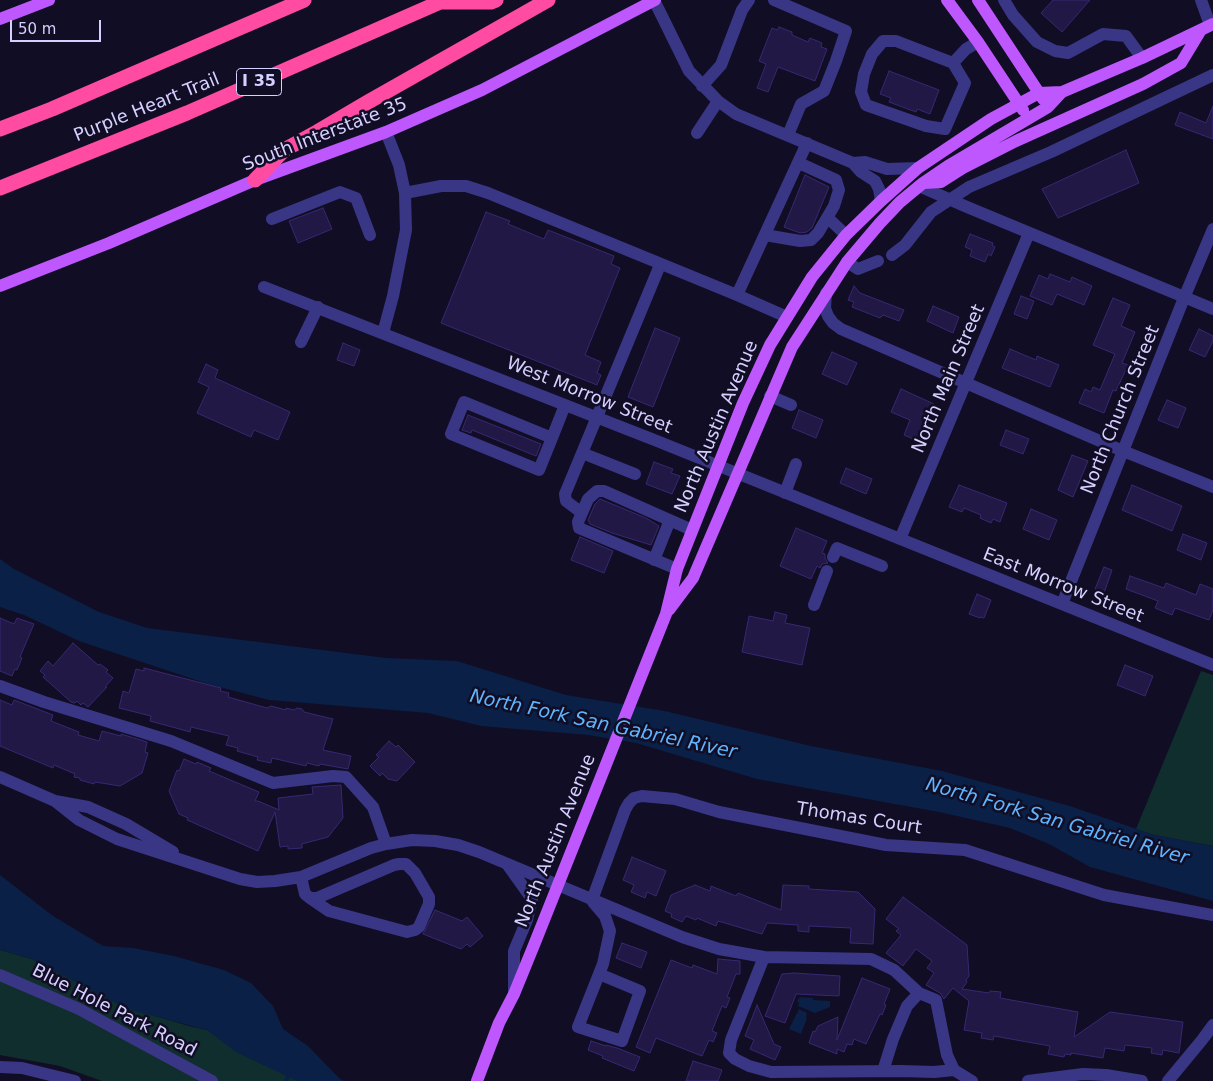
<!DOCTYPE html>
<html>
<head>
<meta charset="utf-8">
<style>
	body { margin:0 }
	#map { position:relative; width:1213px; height:1081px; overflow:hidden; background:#110d24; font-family:"DejaVu Sans",sans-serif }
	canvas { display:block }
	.scale { position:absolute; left:10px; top:20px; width:91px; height:22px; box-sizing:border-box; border:2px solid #d5d0ff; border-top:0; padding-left:6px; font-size:15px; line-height:18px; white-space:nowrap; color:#d5d0ff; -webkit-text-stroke:4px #110d24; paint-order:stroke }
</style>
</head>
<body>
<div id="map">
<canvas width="1213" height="1081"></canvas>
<div class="scale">50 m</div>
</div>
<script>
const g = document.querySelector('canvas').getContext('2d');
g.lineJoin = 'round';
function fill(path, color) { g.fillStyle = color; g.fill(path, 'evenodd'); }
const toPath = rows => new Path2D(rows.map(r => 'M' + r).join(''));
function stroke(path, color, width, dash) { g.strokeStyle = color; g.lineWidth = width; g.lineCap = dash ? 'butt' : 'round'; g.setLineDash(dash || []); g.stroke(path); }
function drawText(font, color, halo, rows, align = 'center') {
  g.font = font + ' "DejaVu Sans",sans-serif'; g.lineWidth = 5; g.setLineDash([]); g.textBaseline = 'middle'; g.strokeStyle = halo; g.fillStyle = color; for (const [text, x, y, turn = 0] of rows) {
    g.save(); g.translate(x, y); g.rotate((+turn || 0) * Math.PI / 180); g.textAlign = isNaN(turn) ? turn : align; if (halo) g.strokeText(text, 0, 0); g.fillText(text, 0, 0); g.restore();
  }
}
const green = toPath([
	[1201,671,1213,675,1213,846,1154,835,1136,829],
	[0,950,32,959,75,981,159,1017,189,1026,207,1030,299,1081,102,1081,60,1066,0,1055]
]);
const water = toPath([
	[0,559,14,569,99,612,147,628,386,658,457,661,566,695,665,711,811,746,942,771,1070,806,1154,835,1213,846,1213,901,1090,867,1049,844,1010,828,939,812,757,779,636,743,588,735,481,726,428,713,269,700,208,684,79,641,24,615,0,607],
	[0,875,53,916,103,946,133,948,174,956,224,970,251,983,273,1006,283,1029,308,1046,340,1079,344,1081,297,1081,236,1052,207,1030,127,1009,32,959,0,950],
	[800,997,813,998,813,1000,830,1001,830,1007,815,1013,798,1006,799,1003,797,1001],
	[799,1009,807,1013,806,1017,807,1018,801,1034,789,1029]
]);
const stream = toPath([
	[286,1081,290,1072]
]);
const building = toPath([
	[1053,0,1090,0,1062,32,1041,13,1053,0],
	[779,27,792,32,792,35,808,42,810,38,822,43,821,47,827,49,815,81,778,67,768,92,757,88,766,64,759,61,772,28,777,30,779,27],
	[889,71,939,90,930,114,917,109,916,112,889,102,891,98,880,94,889,71],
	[1213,106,1213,139,1175,125,1180,112,1206,123,1213,106],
	[1126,150,1139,183,1058,218,1042,189,1126,150],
	[805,175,829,187,812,228,807,232,800,233,784,227,805,175],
	[323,208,332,229,298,243,289,221,323,208],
	[486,212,510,221,508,224,544,239,548,230,614,256,611,264,620,268,585,355,601,362,597,373,601,375,597,385,441,323,486,212],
	[970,234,993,243,992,245,995,247,991,256,988,254,985,262,970,256,972,250,965,247,970,234],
	[1050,274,1070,282,1072,277,1092,286,1084,305,1057,294,1052,305,1030,296,1039,275,1048,279,1050,274],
	[854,286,860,293,904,310,899,321,883,315,880,318,852,307,854,302,848,300,854,286],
	[1021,296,1034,301,1027,319,1014,314,1021,296],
	[1113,298,1130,305,1121,326,1135,332,1122,363,1128,365,1116,391,1113,390,1104,413,1079,403,1085,389,1091,392,1093,387,1100,390,1115,354,1093,345,1113,298],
	[933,306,959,317,953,333,927,321,933,306],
	[655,328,680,338,653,407,628,397,655,328],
	[1199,329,1213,336,1213,341,1205,357,1189,350,1199,329],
	[343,343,360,350,354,366,337,360,343,343],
	[1010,349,1036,360,1037,356,1059,365,1050,387,1002,368,1010,349],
	[832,352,857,363,847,385,822,374,832,352],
	[206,364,218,370,215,378,290,412,278,440,254,430,251,437,197,413,209,387,198,382,206,364],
	[901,389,934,404,918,441,904,435,910,420,891,412,901,389],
	[1167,400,1186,408,1178,428,1158,420,1167,400],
	[799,410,823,420,816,438,792,428,799,410],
	[468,415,541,444,536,456,472,430,471,433,462,430,468,415],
	[1006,430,1029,439,1023,454,1000,445,1006,430],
	[1072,455,1088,461,1073,497,1058,490,1072,455],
	[654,462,673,469,671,473,680,476,672,494,646,484,654,462],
	[846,468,872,479,866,494,840,483,846,468],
	[959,485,1007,503,1000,522,993,519,991,523,980,518,981,515,964,508,962,512,949,507,959,485],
	[1132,485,1182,506,1172,531,1122,510,1132,485],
	[600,499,646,518,659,526,651,545,612,533,590,524,588,520,595,504,600,499],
	[1031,509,1057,520,1049,540,1023,529,1031,509],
	[796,528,827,541,822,553,825,554,825,558,828,563,822,564,820,568,817,566,811,579,780,566,796,528],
	[1183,534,1207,543,1201,560,1177,550,1183,534],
	[580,537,613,551,604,573,571,560,580,537],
	[1104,567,1112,570,1104,593,1095,589,1104,567],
	[1130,576,1164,588,1166,583,1196,595,1200,584,1213,589,1213,610,1209,620,1175,608,1172,615,1155,608,1158,601,1126,589,1130,576],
	[977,594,991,600,984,618,980,617,980,618,969,614,977,594],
	[775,612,787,615,785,623,810,628,802,665,742,652,749,616,773,621,775,612],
	[0,618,14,624,17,618,34,624,20,657,22,658,17,670,15,669,12,676,0,671,0,618],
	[73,643,98,665,100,664,108,670,106,672,113,678,105,687,107,687,88,707,83,703,81,705,77,701,75,703,71,702,43,677,45,675,40,671,48,661,53,666,73,643],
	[1125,665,1153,676,1145,696,1117,685,1125,665],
	[144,668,221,688,220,691,229,693,228,697,267,708,271,706,286,710,286,708,294,710,297,708,302,709,304,712,333,719,323,750,351,756,348,769,320,764,319,766,307,763,306,766,272,758,271,763,257,760,258,757,237,751,238,748,226,745,229,736,191,727,190,732,176,728,150,721,151,716,119,708,123,691,129,693,136,669,144,671,144,668],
	[0,700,12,705,14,700,53,715,51,721,79,732,78,735,99,741,102,731,121,736,121,734,147,742,145,752,148,753,142,773,120,786,95,782,94,784,80,780,80,778,74,777,75,774,54,765,53,768,0,746,0,700],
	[389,741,396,747,398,745,415,762,397,781,388,779,382,773,380,776,370,766,379,757,376,755,389,741],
	[184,759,196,764,197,762,211,768,209,771,259,792,255,801,258,801,279,810,278,798,313,794,312,787,341,785,343,818,328,837,302,844,302,848,288,849,288,846,280,847,275,812,258,851,187,820,188,818,179,814,169,791,177,770,179,771,184,759],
	[632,857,666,871,656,896,647,892,645,898,631,892,634,885,623,880,632,857],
	[695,885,710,891,711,886,736,896,738,893,781,910,783,885,809,886,809,889,858,892,875,909,873,944,850,943,851,928,809,926,809,932,798,931,798,925,767,923,762,934,718,921,716,926,697,918,696,920,686,916,682,922,671,917,672,914,665,911,671,895,695,885],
	[903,897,967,945,969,976,966,980,967,982,962,989,989,993,990,991,1001,992,1000,998,1078,1012,1074,1037,1110,1012,1183,1022,1179,1053,1163,1050,1162,1055,1151,1053,1152,1048,1125,1045,1124,1051,1105,1048,1103,1058,1071,1053,1071,1055,1065,1054,1064,1057,1048,1054,1050,1046,994,1036,993,1040,981,1038,982,1033,964,1030,969,1001,953,988,944,999,940,993,926,985,934,973,927,968,932,961,916,949,903,966,886,953,901,935,896,931,899,929,886,919,903,897],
	[435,910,462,921,467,917,483,936,470,947,467,944,461,949,423,934,435,910],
	[622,943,647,952,641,968,616,958,622,943],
	[718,959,740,961,740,974,736,974,727,997,730,998,726,1008,722,1006,712,1031,717,1033,713,1042,709,1040,702,1056,656,1038,650,1053,636,1047,671,960,692,968,693,965,717,974,718,959],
	[794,973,840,976,839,996,796,994,785,1023,765,1016,782,974,794,973],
	[862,978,890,989,884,1004,886,1005,882,1015,880,1014,866,1044,854,1039,852,1045,847,1044,844,1052,837,1049,837,1054,809,1043,813,1031,815,1032,818,1026,838,1017,837,1040,862,978],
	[757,1005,774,1044,781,1047,775,1060,750,1049,754,1040,745,1036,757,1005],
	[591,1041,606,1046,606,1045,617,1048,640,1057,634,1071,602,1058,603,1056,588,1050,591,1041],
	[693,1061,722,1070,718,1081,686,1081,693,1061]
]);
const minor = toPath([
	[654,0,689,71,718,101,736,114,853,163,865,162,887,169,918,168],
	[774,0,846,31,836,61,824,91,801,104,788,135],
	[1004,0,1013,15,1037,42,1055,51,1068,53,1103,34,1126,36,1142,58],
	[1201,0,1210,25],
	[883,41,896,41,953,63,965,83,945,129,926,126,866,105,861,92,864,74,872,54,883,41],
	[953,63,966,49,978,42],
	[702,86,721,65,742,10,749,0],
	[697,133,718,101],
	[853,163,861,172,875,181,879,189,881,201],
	[919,186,967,207,1213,309],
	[405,193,441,186,466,186,488,193,737,295,787,317],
	[828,218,846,235],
	[272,219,340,192,356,198,370,235],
	[765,235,800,241,811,240,818,233,834,206,839,190,836,180,799,163],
	[892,255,905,245,931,212,969,187,1051,152,1213,75],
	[847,262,858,269,878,261],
	[264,287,657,441,1213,665],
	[826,293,825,308,828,316,833,323,841,329,1123,451,1213,487],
	[737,295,807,143],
	[383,333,393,296,406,230,405,193,399,165,386,132],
	[301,342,318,307],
	[770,396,791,405],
	[552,438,464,402,451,434,539,470,552,438,565,405],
	[582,453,635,474],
	[785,493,796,464],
	[582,513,566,501,565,494,660,265],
	[900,539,1029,233],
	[833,557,837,548,882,566],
	[654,560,670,520],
	[677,569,579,528,578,522,588,499,597,491,604,491,692,530],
	[1062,604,1184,298,1213,229],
	[814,605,827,571],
	[0,686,44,702,171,741,273,783,333,776,346,777,373,807,386,844],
	[0,777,55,801,88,807,126,824,173,852],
	[55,801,79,820,117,839,240,879,257,882,275,881,301,877,371,848,386,844,412,840,435,841,458,845,479,852,682,937,719,949,764,957,871,959,894,970,919,993,936,1000,947,1055,954,1070,972,1081],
	[507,864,532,899,527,920,514,951,514,994],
	[301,877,305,894,310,898,329,911,407,932,415,930,419,927,429,904,429,897,415,873,406,864,399,864,394,865,317,898,310,898],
	[592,900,625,810,629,803,634,798,642,796,675,799,719,812,886,845,965,850,1104,895,1213,915],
	[593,902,605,916,610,931,603,964,578,1027,622,1041,640,991,599,974],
	[764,957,731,1040,729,1053,735,1059,749,1066,771,1072,901,1071,934,1072,954,1070],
	[0,975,79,1009,212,1081],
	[0,1067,22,1068,75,1081],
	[883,1071,893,1039,907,1006,919,993],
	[1028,1081,1083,1074,1106,1075,1142,1081],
	[1168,1081,1202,1040,1213,1025]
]);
const major = toPath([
	[947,0,978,42,1023,110],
	[978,0,1043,99],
	[0,19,49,0],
	[924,183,941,182,963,168,1016,141,1143,84,1181,63,1201,30],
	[0,286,109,243,255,180,386,132,482,90,655,0],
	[669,610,693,578,792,347,847,262,880,223,900,202,923,183,948,166,1048,107,1062,92],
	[477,1081,499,1023,514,994,534,945,666,614,677,569,743,403,770,345,812,277,846,235,881,201,918,168,991,119,1039,93,1062,92,1142,58,1213,24]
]);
const highway = toPath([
	[440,2,491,2,496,0],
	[0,129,52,109,304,0],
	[255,180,284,150,317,132,368,102,548,0],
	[0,188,187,113,445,0]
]);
const shields = [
	[259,82,45]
];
const shieldNames = [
	["I 35",259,82]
];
const streetNames = [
	["Purple Heart Trail",147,108,-22],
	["South Interstate 35",325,135,-21],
	["North Main Street",949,379,-67],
	["West Morrow Street",589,396,22],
	["North Church Street",1121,410,-68],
	["North Austin Avenue",717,427,-67],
	["East Morrow Street",1063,586,22],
	["Thomas Court",859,819,9],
	["North Austin Avenue",556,841,-68],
	["Blue Hole Park Road",114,1011,27]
];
const waterNames = [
	["North Fork San Gabriel River",603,725,12],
	["North Fork San Gabriel River",1057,822,16]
];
fill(green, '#102e2d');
fill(water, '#0a2046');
stroke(stream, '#0a2046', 4);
fill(building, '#211845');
stroke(building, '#372972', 1);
stroke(minor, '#393685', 12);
stroke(major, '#bf57ff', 12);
stroke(highway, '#ff4ba2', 15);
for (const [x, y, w] of shields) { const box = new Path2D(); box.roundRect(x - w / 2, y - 13.5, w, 27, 4); g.fillStyle = '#110d24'; g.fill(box); stroke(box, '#d5d0ff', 1); }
drawText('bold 16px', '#d5d0ff', null, shieldNames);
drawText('18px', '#d5d0ff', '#110d24', streetNames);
drawText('italic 19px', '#5eb5ff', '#110d24', waterNames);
</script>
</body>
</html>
